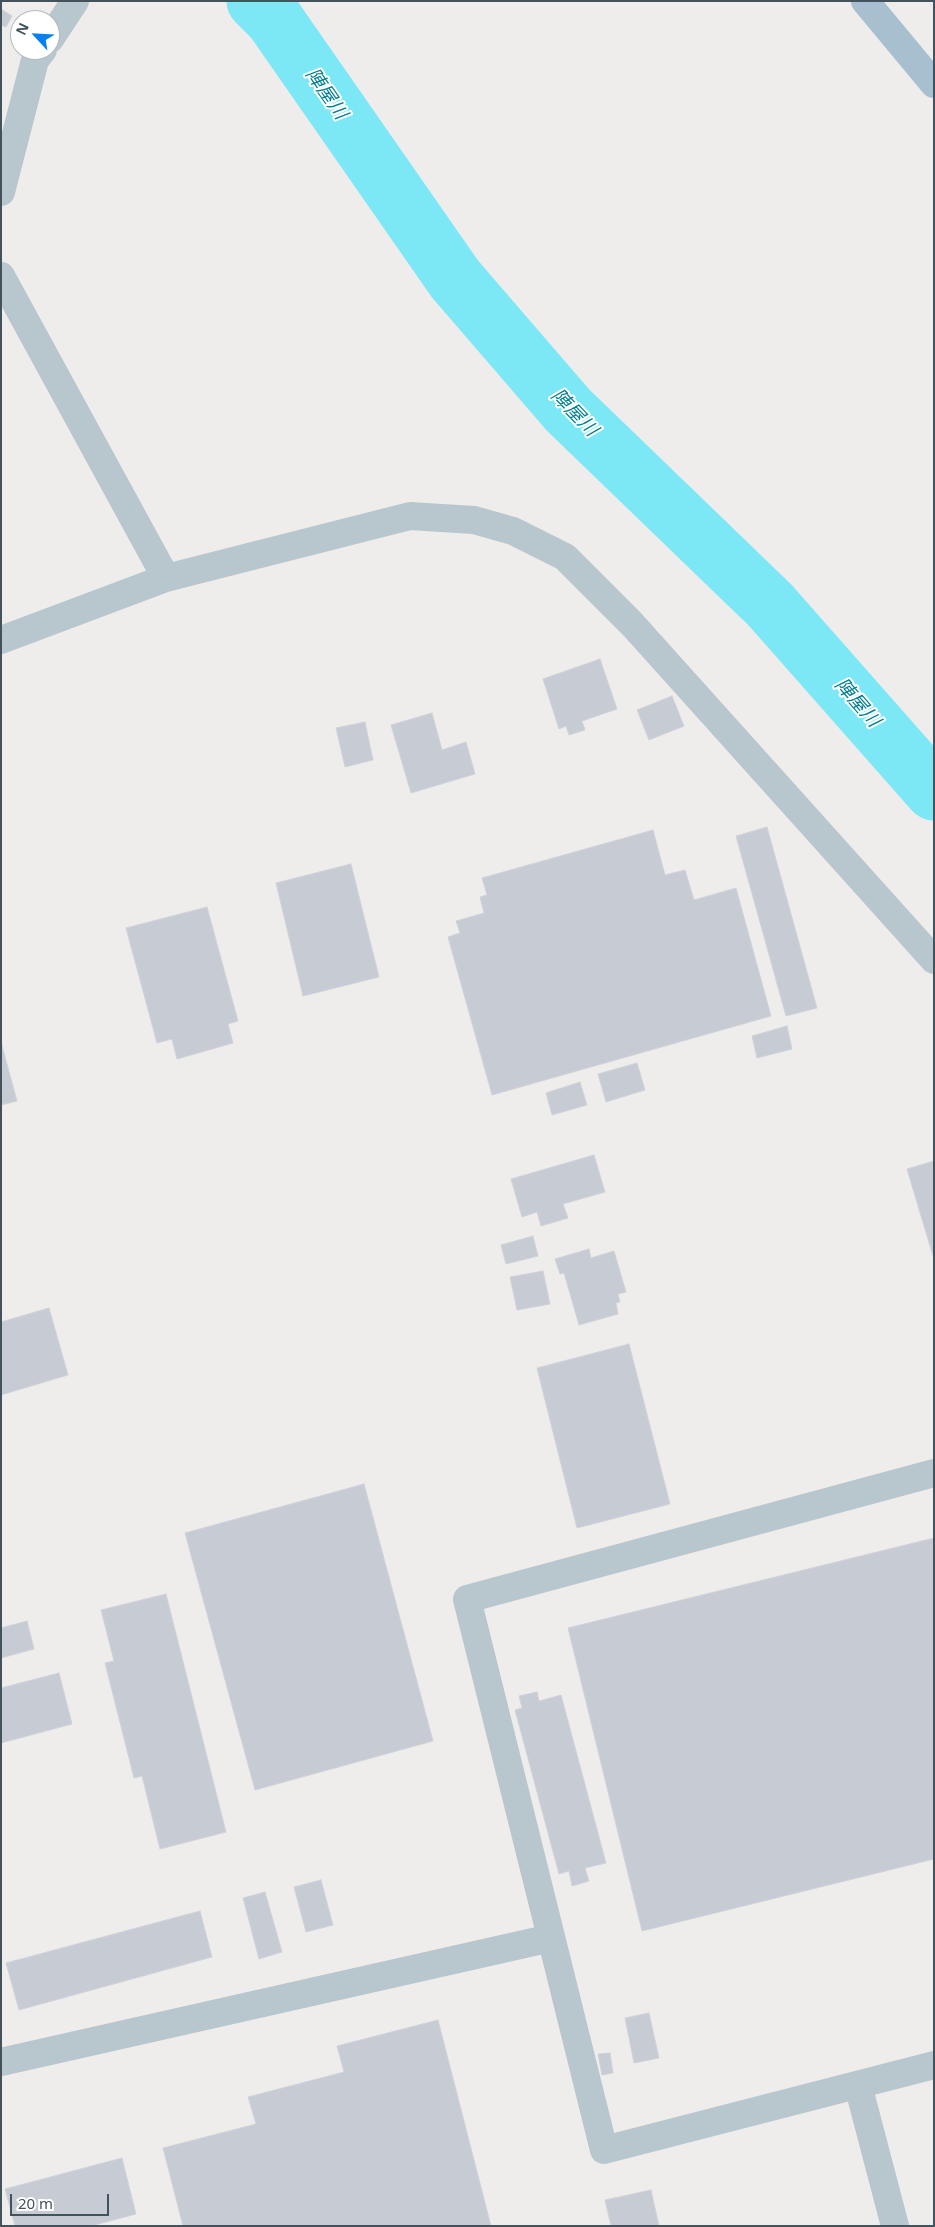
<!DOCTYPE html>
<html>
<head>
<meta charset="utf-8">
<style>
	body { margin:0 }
	#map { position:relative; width:935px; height:2227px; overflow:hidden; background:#efecec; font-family:"Noto Sans",sans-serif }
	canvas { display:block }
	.frame { position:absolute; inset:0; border:2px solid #43525b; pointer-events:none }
	.north { position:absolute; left:10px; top:10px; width:50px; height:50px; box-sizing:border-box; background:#fff; border:1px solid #b4babd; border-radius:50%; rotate:295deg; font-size:14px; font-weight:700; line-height:20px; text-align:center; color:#43525b }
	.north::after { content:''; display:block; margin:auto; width:18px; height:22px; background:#0681ef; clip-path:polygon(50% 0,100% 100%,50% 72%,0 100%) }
	.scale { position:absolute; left:10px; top:2194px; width:99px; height:22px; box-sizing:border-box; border:2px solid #43525b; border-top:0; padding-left:6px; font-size:15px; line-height:18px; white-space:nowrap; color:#43525b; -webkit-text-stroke:4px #fff; paint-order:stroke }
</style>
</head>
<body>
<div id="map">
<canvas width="935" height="2227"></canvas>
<div class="frame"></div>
<div class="north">N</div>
<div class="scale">20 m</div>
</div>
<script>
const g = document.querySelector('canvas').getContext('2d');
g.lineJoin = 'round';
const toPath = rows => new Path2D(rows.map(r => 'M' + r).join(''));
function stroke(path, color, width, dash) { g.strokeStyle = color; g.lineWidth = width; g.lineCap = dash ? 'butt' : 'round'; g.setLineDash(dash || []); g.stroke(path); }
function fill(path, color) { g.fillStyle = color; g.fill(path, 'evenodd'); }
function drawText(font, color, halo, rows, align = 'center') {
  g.font = font + ' "Noto Sans","Noto Sans JP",sans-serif'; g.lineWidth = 4; g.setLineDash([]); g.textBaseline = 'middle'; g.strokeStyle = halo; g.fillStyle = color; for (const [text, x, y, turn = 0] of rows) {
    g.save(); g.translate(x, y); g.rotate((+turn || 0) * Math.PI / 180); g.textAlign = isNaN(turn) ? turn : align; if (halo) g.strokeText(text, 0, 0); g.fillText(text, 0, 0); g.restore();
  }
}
const river = toPath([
	[256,1,274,19,455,279,568,410,770,605,934,791]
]);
const building = toPath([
	[1,9,12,16,6,27,1,25,1,9],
	[600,659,617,709,582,721,585,730,569,735,566,726,559,729,543,679,600,659],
	[672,696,684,726,649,740,637,710,672,696],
	[432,713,442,750,466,742,475,774,411,793,391,725,432,713],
	[365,722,373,760,345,767,336,728,365,722],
	[767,827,817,1008,786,1016,736,836,767,827],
	[653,830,665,875,685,870,694,900,736,888,771,1016,492,1095,448,937,460,933,456,921,484,913,480,897,487,895,482,878,653,830],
	[351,864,379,977,303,996,276,883,351,864],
	[207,907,238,1021,228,1024,233,1043,177,1059,172,1039,157,1043,126,928,207,907],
	[787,1026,792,1049,757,1058,752,1036,787,1026],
	[1,1042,17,1101,1,1105,1,1042],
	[637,1063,645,1090,606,1102,598,1074,637,1063],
	[580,1082,587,1105,552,1115,546,1093,580,1082],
	[594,1155,605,1192,563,1204,568,1218,541,1226,537,1212,522,1217,511,1179,594,1155],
	[934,1161,934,1256,933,1256,907,1169,934,1161],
	[533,1236,538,1256,506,1264,501,1245,533,1236],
	[589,1249,591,1258,614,1251,626,1292,618,1294,620,1302,616,1303,618,1314,579,1325,564,1273,560,1274,555,1259,589,1249],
	[543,1271,550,1304,517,1310,510,1277,543,1271],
	[49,1308,68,1375,1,1395,1,1322,49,1308],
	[629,1344,670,1504,577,1528,537,1368,629,1344],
	[364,1484,433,1741,255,1790,185,1533,364,1484],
	[934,1538,934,1859,642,1931,568,1628,934,1538],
	[166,1594,226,1832,160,1849,142,1776,134,1778,105,1663,114,1661,101,1610,166,1594],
	[27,1621,34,1649,1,1658,1,1628,27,1621],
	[59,1673,72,1724,1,1743,1,1688,59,1673],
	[537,1692,539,1701,561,1695,606,1863,585,1868,589,1881,572,1886,569,1871,559,1874,515,1710,522,1708,519,1696,537,1692],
	[321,1880,333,1925,306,1932,294,1887,321,1880],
	[265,1892,282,1952,259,1959,243,1898,265,1892],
	[200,1911,212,1957,19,2010,6,1963,200,1911],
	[649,2013,659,2058,634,2063,625,2018,649,2013],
	[438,2020,491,2226,183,2226,163,2148,256,2124,248,2097,344,2072,337,2046,438,2020],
	[610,2053,613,2073,602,2075,598,2054,610,2053],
	[122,2158,136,2214,91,2226,15,2226,5,2189,122,2158],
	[651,2190,659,2226,611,2226,605,2200,651,2190]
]);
const minor = toPath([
	[50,39,75,1],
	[1,192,35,60,43,50],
	[1,276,166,578],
	[1,640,166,578,410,516,474,520,513,531,565,557,632,624,934,960],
	[934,1473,467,1599,604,2150,934,2065],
	[1,2062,551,1938],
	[858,2085,895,2226]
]);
const major = toPath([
	[865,1,934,84]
]);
const waterNames = [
	["陣屋川",326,94,55],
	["陣屋川",574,413,46],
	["陣屋川",857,703,49]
];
stroke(river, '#7ce7f5', 59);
fill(building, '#c7cbd3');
stroke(building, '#cfd3d9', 1);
stroke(minor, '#b8c6cd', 28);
stroke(major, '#a8bfcf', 28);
drawText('italic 19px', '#038091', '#fff', waterNames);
</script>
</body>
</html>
